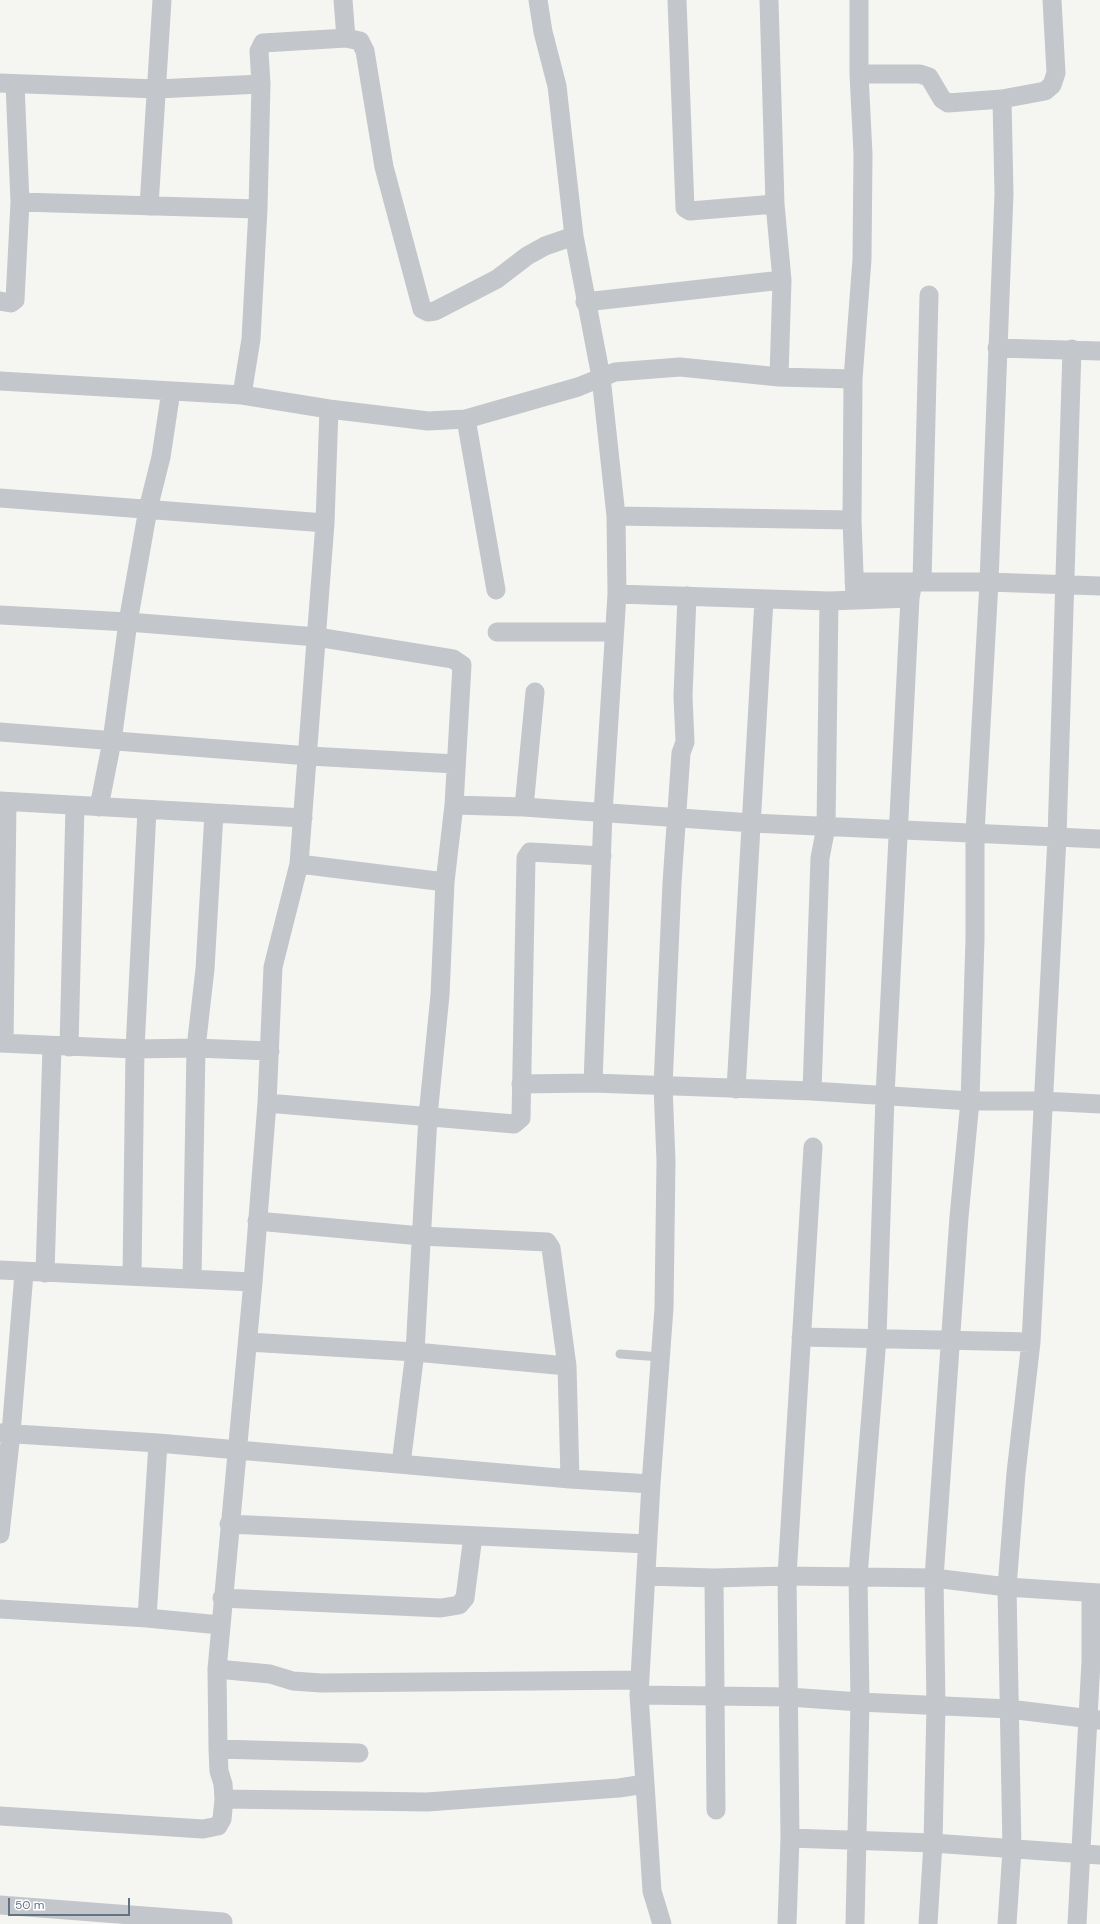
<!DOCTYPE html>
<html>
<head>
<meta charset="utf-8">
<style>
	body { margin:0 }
	#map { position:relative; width:1100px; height:1924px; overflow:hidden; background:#f5f6f2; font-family:"DM Sans",sans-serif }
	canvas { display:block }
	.scale { position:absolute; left:8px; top:1898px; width:122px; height:18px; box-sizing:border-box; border:2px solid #647384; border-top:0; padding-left:5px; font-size:12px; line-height:14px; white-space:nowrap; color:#647384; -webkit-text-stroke:3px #fff; paint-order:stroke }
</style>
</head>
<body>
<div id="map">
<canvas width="1100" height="1924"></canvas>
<div class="scale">50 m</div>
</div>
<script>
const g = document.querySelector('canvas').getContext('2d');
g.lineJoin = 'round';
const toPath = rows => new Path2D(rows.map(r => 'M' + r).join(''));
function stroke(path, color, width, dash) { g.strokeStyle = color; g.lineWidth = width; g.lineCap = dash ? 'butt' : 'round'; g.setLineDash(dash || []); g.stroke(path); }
const lane = toPath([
	[620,1354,660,1357]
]);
const street = toPath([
	[343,0,346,38],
	[538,0,543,32,557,86,574,236,601,377,616,516,617,594,603,813,593,1083],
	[677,0,685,208,690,211,775,204],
	[769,0,775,204,782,280,779,377],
	[859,74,920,74,929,77,942,99,948,103,1002,99,1045,91,1052,85,1056,73,1052,0],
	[0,83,157,89,261,84],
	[20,202,258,209],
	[149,206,162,0],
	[0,301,11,303,15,300,20,202,15,84],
	[585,302,782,280],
	[997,348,1100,351],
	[0,381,242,395,329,409,428,421,466,419,578,387,615,372,680,367,779,377,853,379],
	[242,395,251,339,258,209,261,84,259,51,263,43,346,38,360,41,365,51,384,167,422,309,428,312,435,311,497,279,527,256,545,246,574,236],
	[466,419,496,590],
	[0,498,325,523],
	[616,516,852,520],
	[854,582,989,582,1100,586],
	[922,582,929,295],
	[617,594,829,601,910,598],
	[855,600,852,520,853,379,862,259,863,154,859,74,859,0],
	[0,615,128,622,317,637,453,659,462,665,454,805,445,882,440,995,428,1116,415,1352,401,1464],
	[497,632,614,632],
	[0,732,309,756,456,764],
	[0,801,303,818],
	[454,805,524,807,752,823,1100,839],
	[99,807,112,741,128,622,148,509,161,457,171,391],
	[524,807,535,692],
	[299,864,445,882],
	[0,1043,135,1049,196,1048,270,1051],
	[4,1043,7,802],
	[69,1047,75,806],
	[521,1084,593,1083,812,1091,970,1101,1043,1101,1100,1104],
	[736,1089,764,599],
	[812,1091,820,858,826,827,829,601],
	[267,1103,514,1124,521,1118,526,858,530,852,602,856],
	[257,1221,421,1236,547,1242,551,1248,567,1366],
	[0,1270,253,1282],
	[45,1273,52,1046],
	[132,1276,135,1049,147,810],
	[192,1279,196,1048,205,969,214,813],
	[801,1337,1031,1342],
	[248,1342,415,1352,567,1366,570,1479],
	[0,1433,158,1443,570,1479,651,1484],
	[229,1524,647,1544],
	[0,1534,11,1433,24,1273],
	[646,1576,714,1578,787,1576,934,1578,1007,1587,1100,1593],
	[714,1578,716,1810],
	[222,1598,441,1608,459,1605,465,1598,473,1536],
	[0,1609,147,1618,220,1625],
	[147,1618,158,1443],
	[217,1669,270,1674,293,1681,321,1683,640,1680],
	[639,1695,789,1697,860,1702,1009,1709,1100,1720],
	[218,1749,359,1753],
	[645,1784,652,1891,662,1924],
	[224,1799,427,1802,619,1788,645,1784,639,1695,651,1484,664,1308,666,1161,663,1086,672,883,681,753,685,742,683,696,687,596],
	[0,1816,203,1829,218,1826,222,1819,224,1799,223,1784,219,1771,218,1749,217,1669,253,1282,267,1103,273,967,299,864,325,523,329,409],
	[790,1838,933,1843,1100,1855],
	[0,1905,223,1922],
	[787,1924,790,1838,787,1576,813,1147],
	[855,1924,860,1702,858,1576,877,1338,885,1096,910,598,913,582],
	[928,1924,933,1843,936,1705,934,1578,959,1217,970,1101,975,939,975,833,989,582,1004,194,1002,99],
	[1007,1924,1012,1850,1007,1587,1016,1473,1031,1342,1057,837,1072,349],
	[1077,1924,1091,1661,1091,1593]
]);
stroke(lane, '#c3c6ca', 9);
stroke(street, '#c3c6ca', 19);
</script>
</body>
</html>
